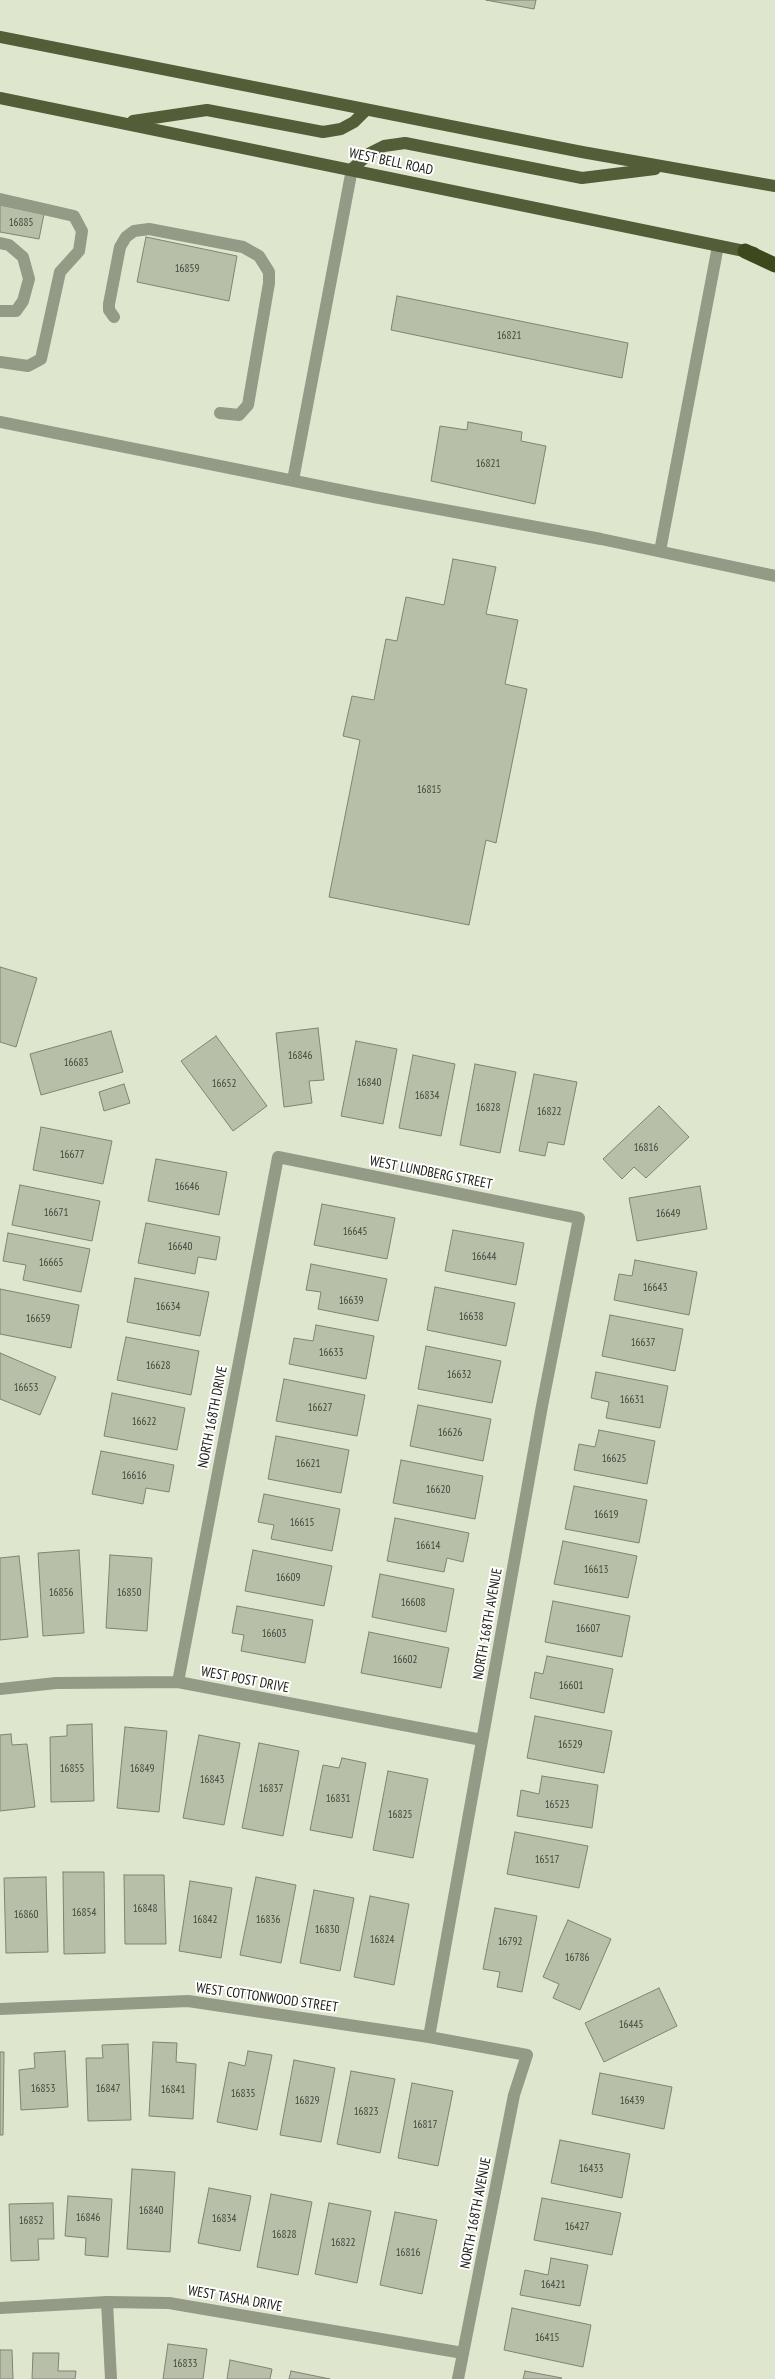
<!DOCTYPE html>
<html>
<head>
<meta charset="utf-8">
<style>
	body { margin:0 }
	canvas { display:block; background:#dee6ce }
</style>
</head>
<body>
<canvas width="775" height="2379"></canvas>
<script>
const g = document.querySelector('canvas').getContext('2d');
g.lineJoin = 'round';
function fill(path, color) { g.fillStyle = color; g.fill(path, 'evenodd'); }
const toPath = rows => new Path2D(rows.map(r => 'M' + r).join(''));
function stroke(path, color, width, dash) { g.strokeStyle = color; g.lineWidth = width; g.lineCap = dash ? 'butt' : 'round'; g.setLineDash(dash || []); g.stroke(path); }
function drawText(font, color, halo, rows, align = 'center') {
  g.font = font + ' "PT Sans Narrow",sans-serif'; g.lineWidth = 4; g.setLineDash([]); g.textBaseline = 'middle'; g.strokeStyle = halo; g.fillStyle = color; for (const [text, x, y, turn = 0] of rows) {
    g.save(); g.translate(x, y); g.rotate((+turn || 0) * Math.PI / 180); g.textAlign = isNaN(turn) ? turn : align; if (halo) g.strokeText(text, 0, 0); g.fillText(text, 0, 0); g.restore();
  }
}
const building = toPath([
	[486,0,536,0,534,9,486,0],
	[0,205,44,214,39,239,0,232,0,205],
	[146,237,237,256,229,301,137,282,146,237],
	[397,296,628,343,622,378,391,330,397,296],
	[468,422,522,432,521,441,546,446,535,504,431,481,440,426,467,430,468,422],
	[453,559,496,567,486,614,518,620,505,684,527,689,496,843,486,840,469,925,329,897,360,740,343,736,352,696,374,700,386,639,397,641,406,597,444,605,453,559],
	[0,967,37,978,16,1047,0,1042,0,967],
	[318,1028,324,1080,309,1081,312,1103,284,1107,276,1033,318,1028],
	[111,1031,123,1072,41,1095,30,1054,111,1031],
	[216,1036,267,1106,233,1131,181,1061,216,1036],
	[356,1041,397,1049,383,1124,341,1116,356,1041],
	[413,1055,455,1064,441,1136,399,1128,413,1055],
	[475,1064,516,1072,500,1153,460,1145,475,1064],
	[534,1074,577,1082,564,1145,548,1142,545,1156,519,1151,534,1074],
	[124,1084,130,1103,104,1111,99,1092,124,1084],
	[659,1106,689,1137,646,1178,634,1167,622,1179,603,1159,659,1106],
	[41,1127,112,1141,103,1184,33,1170,41,1127],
	[156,1159,227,1172,219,1215,148,1201,156,1159],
	[20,1185,100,1201,92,1241,12,1225,20,1185],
	[700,1186,707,1229,637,1241,629,1198,700,1186],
	[322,1204,395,1218,387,1259,314,1245,322,1204],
	[146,1223,220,1237,216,1260,198,1257,195,1274,138,1263,146,1223],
	[453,1230,524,1243,516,1285,445,1271,453,1230],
	[8,1233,90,1249,81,1292,23,1280,26,1265,3,1261,8,1233],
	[635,1260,697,1272,689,1315,614,1300,619,1274,632,1276,635,1260],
	[311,1264,387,1279,378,1321,318,1309,321,1292,306,1290,311,1264],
	[135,1278,209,1292,200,1336,127,1322,135,1278],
	[435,1287,515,1303,506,1346,427,1330,435,1287],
	[0,1289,79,1305,71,1348,0,1334,0,1289],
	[610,1315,683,1329,675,1371,602,1356,610,1315],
	[316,1325,374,1336,366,1379,289,1364,294,1338,313,1341,316,1325],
	[126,1337,199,1351,191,1395,117,1380,126,1337],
	[426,1346,501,1361,492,1403,418,1389,426,1346],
	[0,1353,56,1377,40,1415,0,1399,0,1353],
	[596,1372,668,1386,660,1428,606,1418,609,1402,591,1398,596,1372],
	[284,1379,365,1395,357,1436,276,1421,284,1379],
	[112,1393,185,1408,177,1450,104,1436,112,1393],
	[418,1405,491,1419,483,1461,410,1446,418,1405],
	[599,1430,655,1441,647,1484,574,1470,579,1444,595,1447,599,1430],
	[276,1436,349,1450,341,1493,268,1479,276,1436],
	[101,1451,174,1465,169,1492,146,1488,143,1504,92,1494,101,1451],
	[401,1460,483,1476,475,1519,393,1503,401,1460],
	[574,1486,647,1500,639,1543,565,1529,574,1486],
	[264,1494,340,1509,332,1551,271,1539,274,1525,258,1522,264,1494],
	[395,1518,469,1533,463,1562,447,1558,444,1572,387,1561,395,1518],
	[563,1541,637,1556,628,1598,554,1584,563,1541],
	[79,1550,84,1633,43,1636,38,1553,79,1550],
	[253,1550,332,1566,324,1606,245,1591,253,1550],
	[110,1555,152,1558,147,1631,106,1628,110,1555],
	[19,1556,28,1637,0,1640,0,1558,19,1556],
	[380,1574,454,1589,446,1632,372,1617,380,1574],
	[553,1601,630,1616,622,1657,545,1642,553,1601],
	[237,1606,313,1620,305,1663,241,1651,244,1635,232,1633,237,1606],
	[369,1632,449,1648,441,1688,361,1673,369,1632],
	[547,1656,613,1669,604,1713,530,1698,535,1672,543,1674,547,1656],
	[535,1716,612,1731,604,1773,527,1758,535,1716],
	[92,1724,94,1801,51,1802,50,1737,67,1736,67,1725,92,1724],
	[125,1727,167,1731,159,1812,117,1808,125,1727],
	[11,1734,12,1745,27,1744,35,1807,0,1811,0,1735,11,1734],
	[199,1735,240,1743,224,1825,183,1818,199,1735],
	[259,1743,299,1751,283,1836,242,1828,259,1743],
	[342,1758,366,1763,352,1838,310,1830,323,1765,339,1768,342,1758],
	[388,1771,428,1779,413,1858,373,1850,388,1771],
	[542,1776,598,1785,592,1828,517,1816,521,1790,539,1794,542,1776],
	[515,1832,588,1846,579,1888,507,1874,515,1832],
	[63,1872,104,1872,105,1953,64,1954,63,1872],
	[124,1875,164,1875,166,1944,125,1944,124,1875],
	[46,1877,48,1952,6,1953,4,1878,46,1877],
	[256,1877,296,1885,281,1963,240,1955,256,1877],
	[190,1881,232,1888,221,1958,179,1951,190,1881],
	[314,1890,354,1898,340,1971,300,1963,314,1890],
	[370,1896,409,1904,394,1985,354,1977,370,1896],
	[495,1908,537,1916,522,1992,497,1987,500,1972,483,1969,495,1908],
	[568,1920,611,1939,580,2010,553,1998,559,1984,543,1977,568,1920],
	[659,1988,677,2026,604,2062,585,2023,659,1988],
	[153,2042,177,2043,176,2062,196,2064,193,2119,149,2116,153,2042],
	[128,2044,131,2120,88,2121,86,2058,103,2058,102,2045,128,2044],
	[65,2051,68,2107,21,2110,19,2070,35,2068,34,2053,65,2051],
	[248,2051,272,2055,257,2130,217,2122,229,2062,245,2066,248,2051],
	[0,2052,4,2052,3,2135,0,2135,0,2052],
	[294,2060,335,2068,321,2142,280,2135,294,2060],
	[351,2071,395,2079,380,2153,337,2144,351,2071],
	[600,2073,672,2087,664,2129,592,2114,600,2073],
	[412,2083,453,2091,438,2166,398,2158,412,2083],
	[560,2140,630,2154,622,2198,551,2183,560,2140],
	[132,2169,175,2172,170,2252,127,2249,132,2169],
	[209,2188,251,2196,240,2251,198,2243,209,2188],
	[271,2194,312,2202,298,2275,257,2267,271,2194],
	[68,2196,112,2199,108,2257,85,2255,86,2238,65,2236,68,2196],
	[542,2198,621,2213,612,2255,534,2240,542,2198],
	[53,2203,54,2239,38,2239,39,2260,11,2261,9,2204,53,2203],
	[329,2203,371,2211,357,2283,315,2274,329,2203],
	[395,2212,437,2220,422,2294,380,2285,395,2212],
	[551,2258,588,2265,580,2306,520,2295,525,2270,548,2275,551,2258],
	[512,2308,591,2325,583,2367,504,2350,512,2308],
	[168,2344,207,2349,203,2379,163,2379,168,2344],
	[0,2350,12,2350,13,2379,0,2379,0,2350],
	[33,2353,59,2353,58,2371,76,2371,75,2379,32,2379,33,2353],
	[230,2360,272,2369,270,2379,227,2379,230,2360],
	[291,2371,330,2379,289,2379,291,2371],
	[525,2371,562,2378,561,2379,523,2379,525,2371]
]);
const minor = toPath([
	[0,199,74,216,82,231,79,251,60,272,41,359,28,366,0,362],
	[0,243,9,245,23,257,29,279,23,301,16,311,0,311],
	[114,317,109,310,109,304,120,247,126,237,134,231,149,229,243,247,259,256,269,272,269,283,248,405,239,415,220,413],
	[0,422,374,497,601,539,775,576],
	[293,480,352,169],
	[660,551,718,246],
	[178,1682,278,1157,579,1218,542,1406,429,2037],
	[0,1689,56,1683,178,1682,482,1740],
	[0,2009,188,2001,429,2037,527,2055,514,2095,458,2379],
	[107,2302,111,2379],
	[0,2308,107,2302,169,2303,463,2353]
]);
const major = toPath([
	[0,37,582,152,775,186],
	[0,98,754,253],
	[133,121,207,110,323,132,341,129,354,122,366,110],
	[352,169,370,153,384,146,405,143,582,178,655,169]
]);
const highway = toPath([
	[745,251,775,265]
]);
const numberNames = [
	["16885",21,223],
	["16859",187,269],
	["16821",509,336],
	["16821",488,464],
	["16815",429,790],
	["16846",300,1056],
	["16683",76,1063],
	["16840",369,1083],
	["16652",224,1084],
	["16834",427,1096],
	["16828",488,1108],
	["16822",549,1112],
	["16816",646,1148],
	["16677",72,1155],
	["16646",187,1187],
	["16671",56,1213],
	["16649",668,1214],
	["16645",355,1232],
	["16640",180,1247],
	["16644",484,1257],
	["16665",51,1263],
	["16643",655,1288],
	["16639",351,1301],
	["16634",168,1307],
	["16638",471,1317],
	["16659",38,1319],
	["16637",643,1343],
	["16633",331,1353],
	["16628",158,1366],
	["16632",459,1375],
	["16653",26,1388],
	["16631",632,1400],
	["16627",320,1408],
	["16622",144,1422],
	["16626",450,1433],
	["16625",614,1459],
	["16621",308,1464],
	["16616",134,1476],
	["16620",438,1490],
	["16619",606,1515],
	["16615",302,1523],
	["16614",428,1546],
	["16613",596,1570],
	["16609",288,1578],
	["16856",61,1593],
	["16850",129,1593],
	["16608",413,1603],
	["16607",588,1629],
	["16603",274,1634],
	["16602",405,1660],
	["16601",571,1686],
	["16529",570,1745],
	["16855",72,1769],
	["16849",142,1769],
	["16843",212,1780],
	["16837",271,1789],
	["16831",338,1799],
	["16523",557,1805],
	["16825",400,1815],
	["16517",547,1860],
	["16848",145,1909],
	["16854",84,1913],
	["16860",26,1915],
	["16842",205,1920],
	["16836",268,1920],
	["16830",327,1930],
	["16824",382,1940],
	["16792",510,1942],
	["16786",577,1958],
	["16445",631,2025],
	["16853",43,2089],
	["16847",108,2089],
	["16841",173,2090],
	["16835",243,2094],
	["16829",307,2101],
	["16439",632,2101],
	["16823",366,2112],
	["16817",425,2125],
	["16433",591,2169],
	["16840",151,2211],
	["16846",88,2218],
	["16834",224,2219],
	["16852",31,2221],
	["16427",577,2227],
	["16828",284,2235],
	["16822",343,2243],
	["16816",408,2253],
	["16421",553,2285],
	["16415",547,2338],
	["16833",185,2364]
];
const streetNames = [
	["WEST BELL ROAD",391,162,12],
	["WEST LUNDBERG STREET",431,1173,11],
	["NORTH 168TH DRIVE",213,1417,-79],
	["NORTH 168TH AVENUE",488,1624,-80],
	["WEST POST DRIVE",245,1680,11],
	["WEST COTTONWOOD STREET",267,1998,8],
	["NORTH 168TH AVENUE",476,2213,-79],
	["WEST TASHA DRIVE",235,2299,10]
];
fill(building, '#b8bfa9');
stroke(building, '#7e8570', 1);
stroke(minor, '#939a85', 12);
stroke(major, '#535e39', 12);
stroke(highway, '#3d481d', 15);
drawText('11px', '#42463a', null, numberNames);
drawText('14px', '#1b1d15', '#fff', streetNames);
</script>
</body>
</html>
